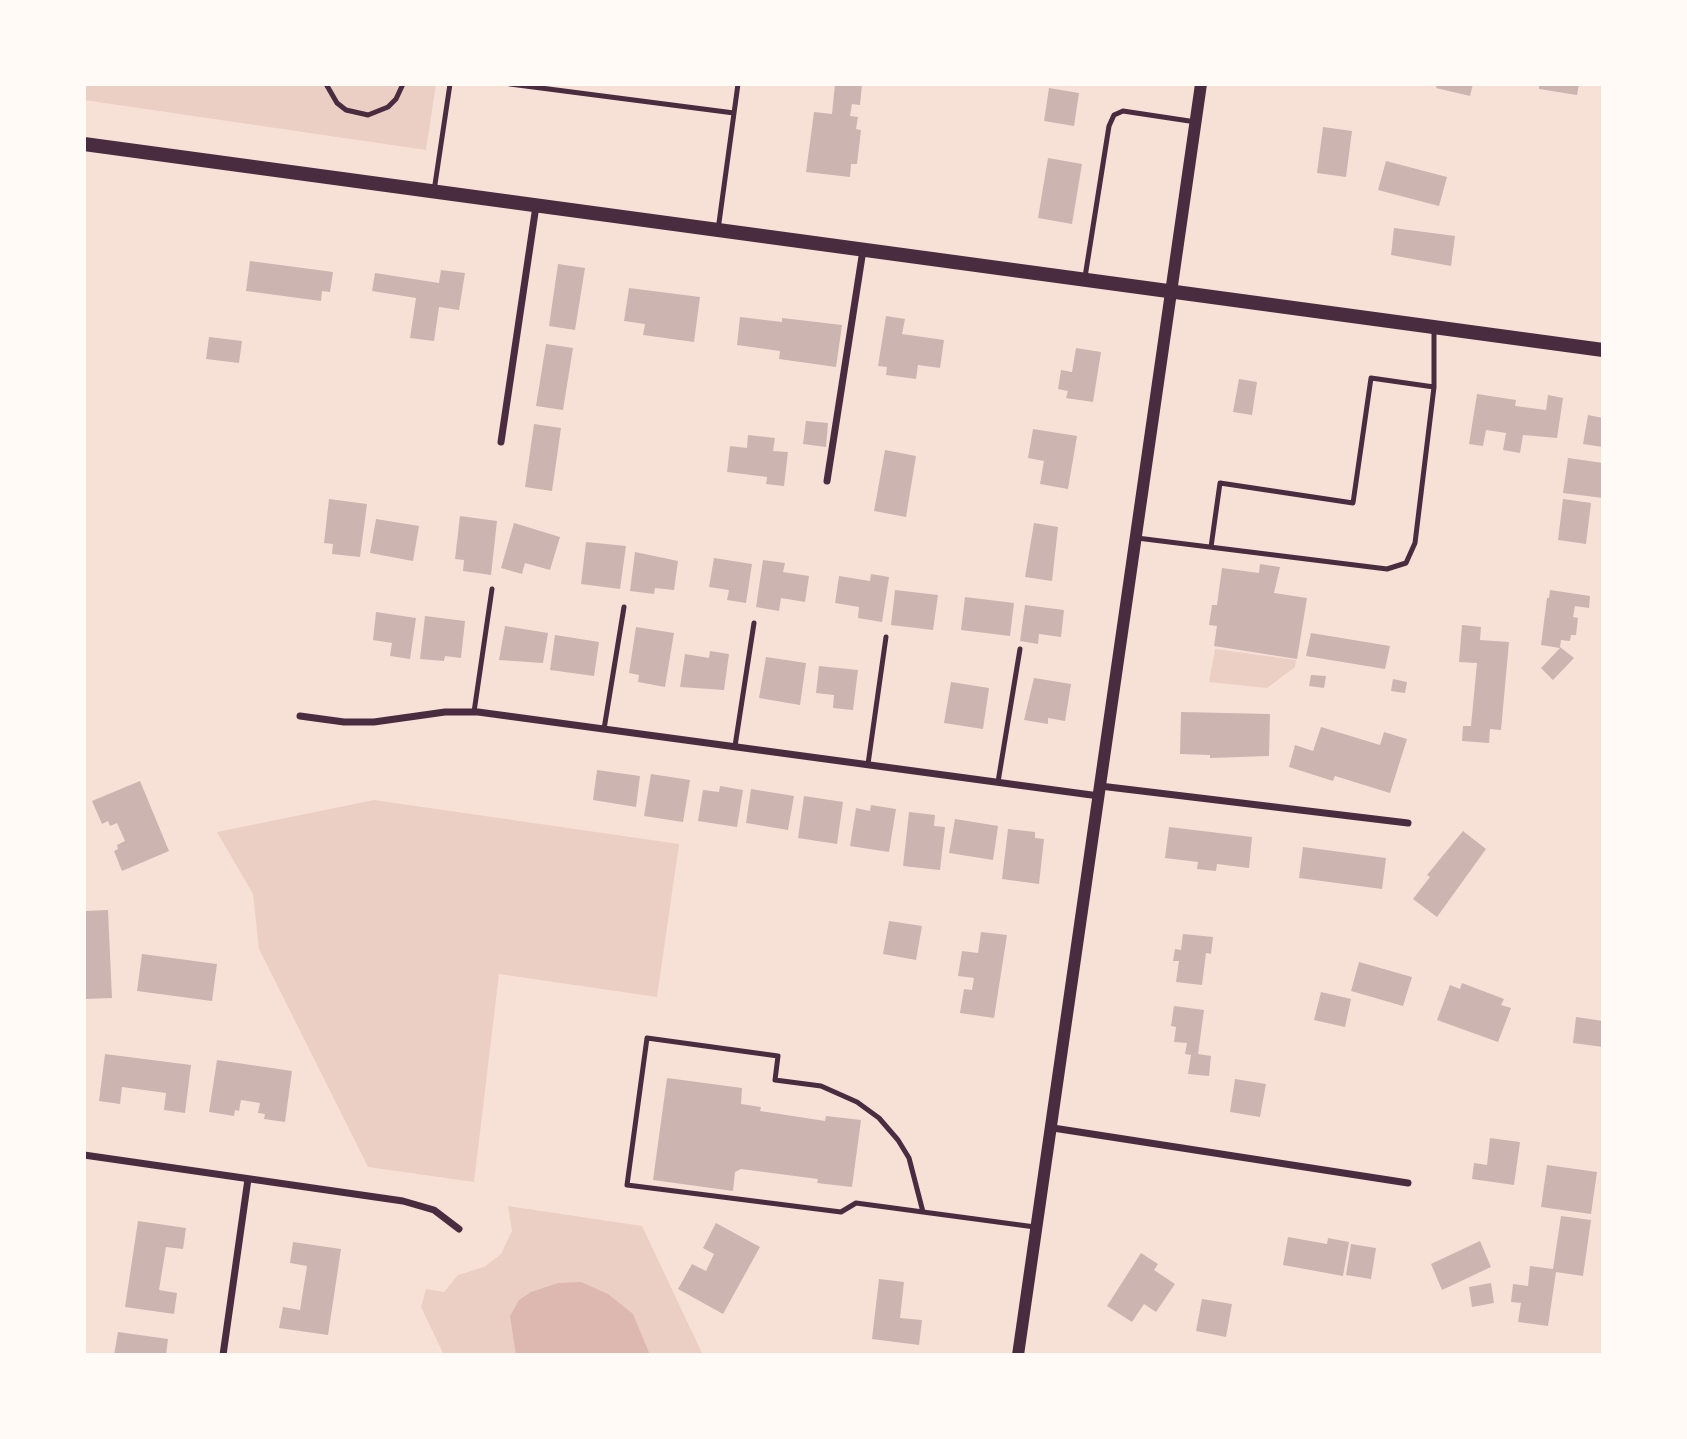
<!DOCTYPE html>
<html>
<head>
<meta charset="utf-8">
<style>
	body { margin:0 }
	#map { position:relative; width:1687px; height:1439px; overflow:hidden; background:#f7e1d7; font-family:Montserrat,sans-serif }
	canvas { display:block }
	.frame { position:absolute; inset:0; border:86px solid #fffaf5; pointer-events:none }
</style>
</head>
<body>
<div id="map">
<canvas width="1687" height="1439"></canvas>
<div class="frame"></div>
</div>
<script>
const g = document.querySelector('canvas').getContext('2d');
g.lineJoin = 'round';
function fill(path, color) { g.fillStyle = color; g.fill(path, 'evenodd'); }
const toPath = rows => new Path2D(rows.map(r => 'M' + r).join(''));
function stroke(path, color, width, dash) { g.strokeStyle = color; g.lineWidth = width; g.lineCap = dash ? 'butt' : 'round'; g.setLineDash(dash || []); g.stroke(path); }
const green = toPath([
	[84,84,436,84,426,150,84,100],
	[1215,649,1296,660,1295,667,1267,688,1209,682],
	[374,800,679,844,657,997,499,974,474,1182,368,1167,259,949,253,894,217,832],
	[508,1206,642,1226,703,1355,444,1355,421,1307,426,1289,444,1292,458,1275,484,1267,501,1254,512,1231]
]);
const water = toPath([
	[581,1282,608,1294,633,1314,650,1355,516,1355,510,1316,519,1300,531,1292,558,1283]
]);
const building = toPath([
	[835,84,862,84,860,105,852,104,850,116,858,117,856,129,861,130,857,164,851,164,850,177,806,172,814,112,832,114],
	[1437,84,1473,84,1470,96,1436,88],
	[1539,84,1579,84,1577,95,1539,89],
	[1049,88,1079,93,1074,126,1044,121],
	[1323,127,1352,131,1346,177,1317,173],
	[1048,158,1082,164,1072,224,1038,218],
	[1386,161,1447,177,1439,206,1378,190],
	[1394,228,1455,236,1451,266,1391,255],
	[250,261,333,272,330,292,322,291,321,301,246,291],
	[558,264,585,268,575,330,549,326],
	[441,270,465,273,459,310,439,307,434,341,410,338,416,298,372,291,375,273,439,283],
	[629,288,700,297,694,342,643,335,645,324,624,321],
	[886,316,905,319,902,334,944,340,940,368,918,365,916,379,886,375,887,367,878,366],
	[740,317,782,322,782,318,842,325,836,367,779,359,780,351,737,345],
	[209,337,242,341,239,363,206,359],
	[546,344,573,348,563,410,536,406],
	[1076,348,1101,352,1093,402,1066,398,1068,391,1058,389,1061,370,1072,372],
	[1239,379,1257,382,1252,415,1233,412],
	[1477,394,1516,400,1515,406,1546,410,1548,395,1563,398,1557,438,1523,435,1520,453,1503,450,1506,433,1486,430,1483,446,1469,444],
	[1588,415,1603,418,1603,447,1583,444],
	[806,421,828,423,826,447,803,444],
	[534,424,561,428,552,491,525,487],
	[1033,429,1077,436,1068,489,1040,484,1044,461,1028,458],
	[748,435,775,438,773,451,788,452,784,486,766,484,767,477,727,472,730,446,747,448],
	[885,450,916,456,906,517,874,511],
	[1568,458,1603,463,1603,498,1563,493],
	[329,499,367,504,360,557,332,554,333,544,324,543],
	[1563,499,1591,503,1586,544,1558,540],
	[460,516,497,521,491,575,463,571,464,560,455,559],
	[376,519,419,526,413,561,370,553],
	[514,523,560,537,550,570,525,563,522,574,501,568],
	[1034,523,1058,527,1052,581,1025,577],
	[586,542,626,546,620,589,581,584],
	[635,552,678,561,674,590,655,588,654,594,630,591],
	[714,558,752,564,746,603,727,600,729,590,709,587],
	[763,560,785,563,783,572,809,576,805,602,781,598,779,611,756,607],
	[1260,564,1280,567,1274,593,1307,598,1297,659,1214,646,1217,626,1209,625,1212,605,1217,605,1222,568,1259,573],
	[871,574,889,577,882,622,858,618,859,607,835,603,839,576,870,581],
	[895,590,938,595,933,630,891,625],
	[1550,590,1590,596,1589,608,1575,606,1573,617,1578,618,1576,635,1571,635,1570,641,1561,640,1560,647,1574,658,1553,680,1541,668,1560,648,1541,645,1547,598,1549,598],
	[965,597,1014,603,1010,636,961,630],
	[1025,605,1064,610,1061,637,1039,634,1038,644,1020,641],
	[376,612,416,618,410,659,390,656,392,643,373,640],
	[425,616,465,621,461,658,445,656,444,661,420,659],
	[1462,625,1481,627,1480,640,1509,642,1501,730,1490,729,1489,743,1462,741,1463,726,1471,726,1477,663,1459,662],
	[505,626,548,633,543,663,499,660],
	[636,627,674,633,665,687,638,682,639,675,629,673],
	[1311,633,1390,646,1385,669,1306,656],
	[555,635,599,642,594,676,550,670],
	[710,651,729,654,724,690,680,687,685,654,709,658],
	[766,657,806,663,800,705,759,698],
	[819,666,858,670,853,710,833,708,834,695,816,693],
	[1311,675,1326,676,1324,688,1309,686],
	[1034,678,1071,684,1065,721,1048,718,1048,724,1024,720],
	[1393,679,1407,682,1405,693,1391,691],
	[951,682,989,688,983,729,944,723],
	[1181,712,1270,714,1269,756,1210,758,1210,755,1180,754],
	[1321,727,1380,745,1384,732,1407,739,1390,793,1335,776,1333,781,1289,767,1295,745,1313,751],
	[597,770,640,776,636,807,593,800],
	[651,774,690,780,683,822,644,816],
	[140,781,169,851,122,871,114,851,118,849,117,845,125,841,117,823,110,826,108,821,102,824,92,801],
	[720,786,743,790,737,827,698,821,703,790,719,792],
	[751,789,794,796,788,830,746,823],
	[804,796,843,802,837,844,798,838],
	[871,805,896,809,889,852,850,846,856,808,870,811],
	[909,812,935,815,934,826,945,827,940,870,903,866],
	[955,819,998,826,993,860,949,853],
	[1169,827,1252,837,1249,868,1217,864,1216,871,1197,869,1198,862,1165,858],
	[1008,829,1035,832,1035,838,1044,839,1039,884,1002,879],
	[1463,831,1486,849,1437,917,1413,899,1430,877,1427,875],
	[1303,847,1386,858,1382,889,1299,878],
	[108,910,112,998,84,999,84,911],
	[889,921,922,926,916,960,883,954],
	[981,932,1007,935,994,1018,960,1013,964,989,972,990,974,978,958,976,962,951,978,953],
	[1183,934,1213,937,1211,954,1206,953,1202,985,1176,982,1179,961,1173,961,1175,949,1181,950],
	[142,954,217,964,212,1001,137,991],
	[1359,962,1412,977,1403,1006,1351,991],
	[1462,983,1504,999,1501,1005,1511,1008,1498,1042,1437,1020,1450,985,1460,989],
	[1321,992,1351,999,1345,1027,1314,1020],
	[1174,1006,1204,1010,1198,1054,1211,1056,1209,1076,1188,1074,1191,1055,1185,1054,1187,1043,1174,1042,1176,1027,1171,1026],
	[1576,1017,1603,1021,1603,1047,1573,1043],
	[105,1054,191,1065,185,1113,164,1110,166,1093,122,1087,120,1104,99,1101],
	[217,1060,292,1071,285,1122,264,1119,265,1114,258,1113,260,1103,241,1100,239,1111,235,1110,234,1116,209,1112],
	[667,1078,742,1088,741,1104,761,1107,760,1111,825,1121,826,1116,861,1120,852,1187,817,1183,818,1179,741,1169,735,1172,733,1191,653,1180],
	[1235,1079,1266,1084,1260,1117,1230,1112],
	[1490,1138,1520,1142,1514,1185,1472,1179,1474,1163,1487,1165],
	[1547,1165,1597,1172,1591,1214,1541,1207],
	[1561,1216,1591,1220,1583,1276,1556,1272,1548,1326,1518,1322,1521,1303,1511,1302,1513,1284,1528,1286,1530,1266,1553,1269],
	[138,1221,186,1228,183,1249,166,1247,159,1290,177,1293,174,1314,125,1307],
	[716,1223,760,1247,723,1314,678,1289,692,1264,706,1271,714,1254,703,1248],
	[1288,1237,1327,1244,1328,1238,1349,1242,1343,1276,1283,1265],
	[1480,1241,1491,1267,1442,1290,1431,1264],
	[293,1242,341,1249,328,1335,279,1328,283,1307,300,1310,307,1266,290,1263],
	[1351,1244,1376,1248,1371,1279,1346,1275],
	[1141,1253,1158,1264,1154,1270,1175,1284,1156,1312,1144,1304,1132,1322,1107,1306],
	[879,1279,904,1282,900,1318,922,1320,919,1345,872,1339],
	[1491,1283,1494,1303,1472,1307,1469,1287],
	[1202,1299,1232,1304,1226,1337,1196,1331],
	[118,1332,168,1339,166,1355,114,1355]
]);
const service = toPath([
	[326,84,337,103,346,110,368,115,388,107,396,99,403,84],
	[510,84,734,113],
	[434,191,450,84],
	[718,230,738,84],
	[1085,277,1109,126,1114,115,1123,111,1196,122],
	[1137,538,1387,569,1406,563,1415,543,1434,387,1434,330],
	[1211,547,1220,483,1353,503,1371,378,1434,387],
	[474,712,492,589],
	[604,729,624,607],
	[735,746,754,623],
	[868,764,886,637],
	[998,782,1020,649],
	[923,1212,909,1158,898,1140,879,1118,857,1102,821,1086,775,1080,778,1056,647,1038,627,1185,841,1212,856,1203,923,1212,1035,1227]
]);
const minor = toPath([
	[501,442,536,206],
	[827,481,863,250],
	[300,716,344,722,374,722,445,712,478,712,1099,796],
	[1100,786,1408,823],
	[1053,1128,1408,1183],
	[84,1155,403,1201,434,1210,459,1229],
	[223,1355,248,1179]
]);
const tertiary = toPath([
	[1018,1355,1201,84]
]);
const secondary = toPath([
	[84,144,1603,350]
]);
fill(green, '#ebcfc5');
fill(water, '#dcb8b0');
fill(building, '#ccb4b1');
stroke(service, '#4a2c40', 5);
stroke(minor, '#4a2c40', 7);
stroke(tertiary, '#4a2c40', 12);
stroke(secondary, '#4a2c40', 14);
</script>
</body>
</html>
